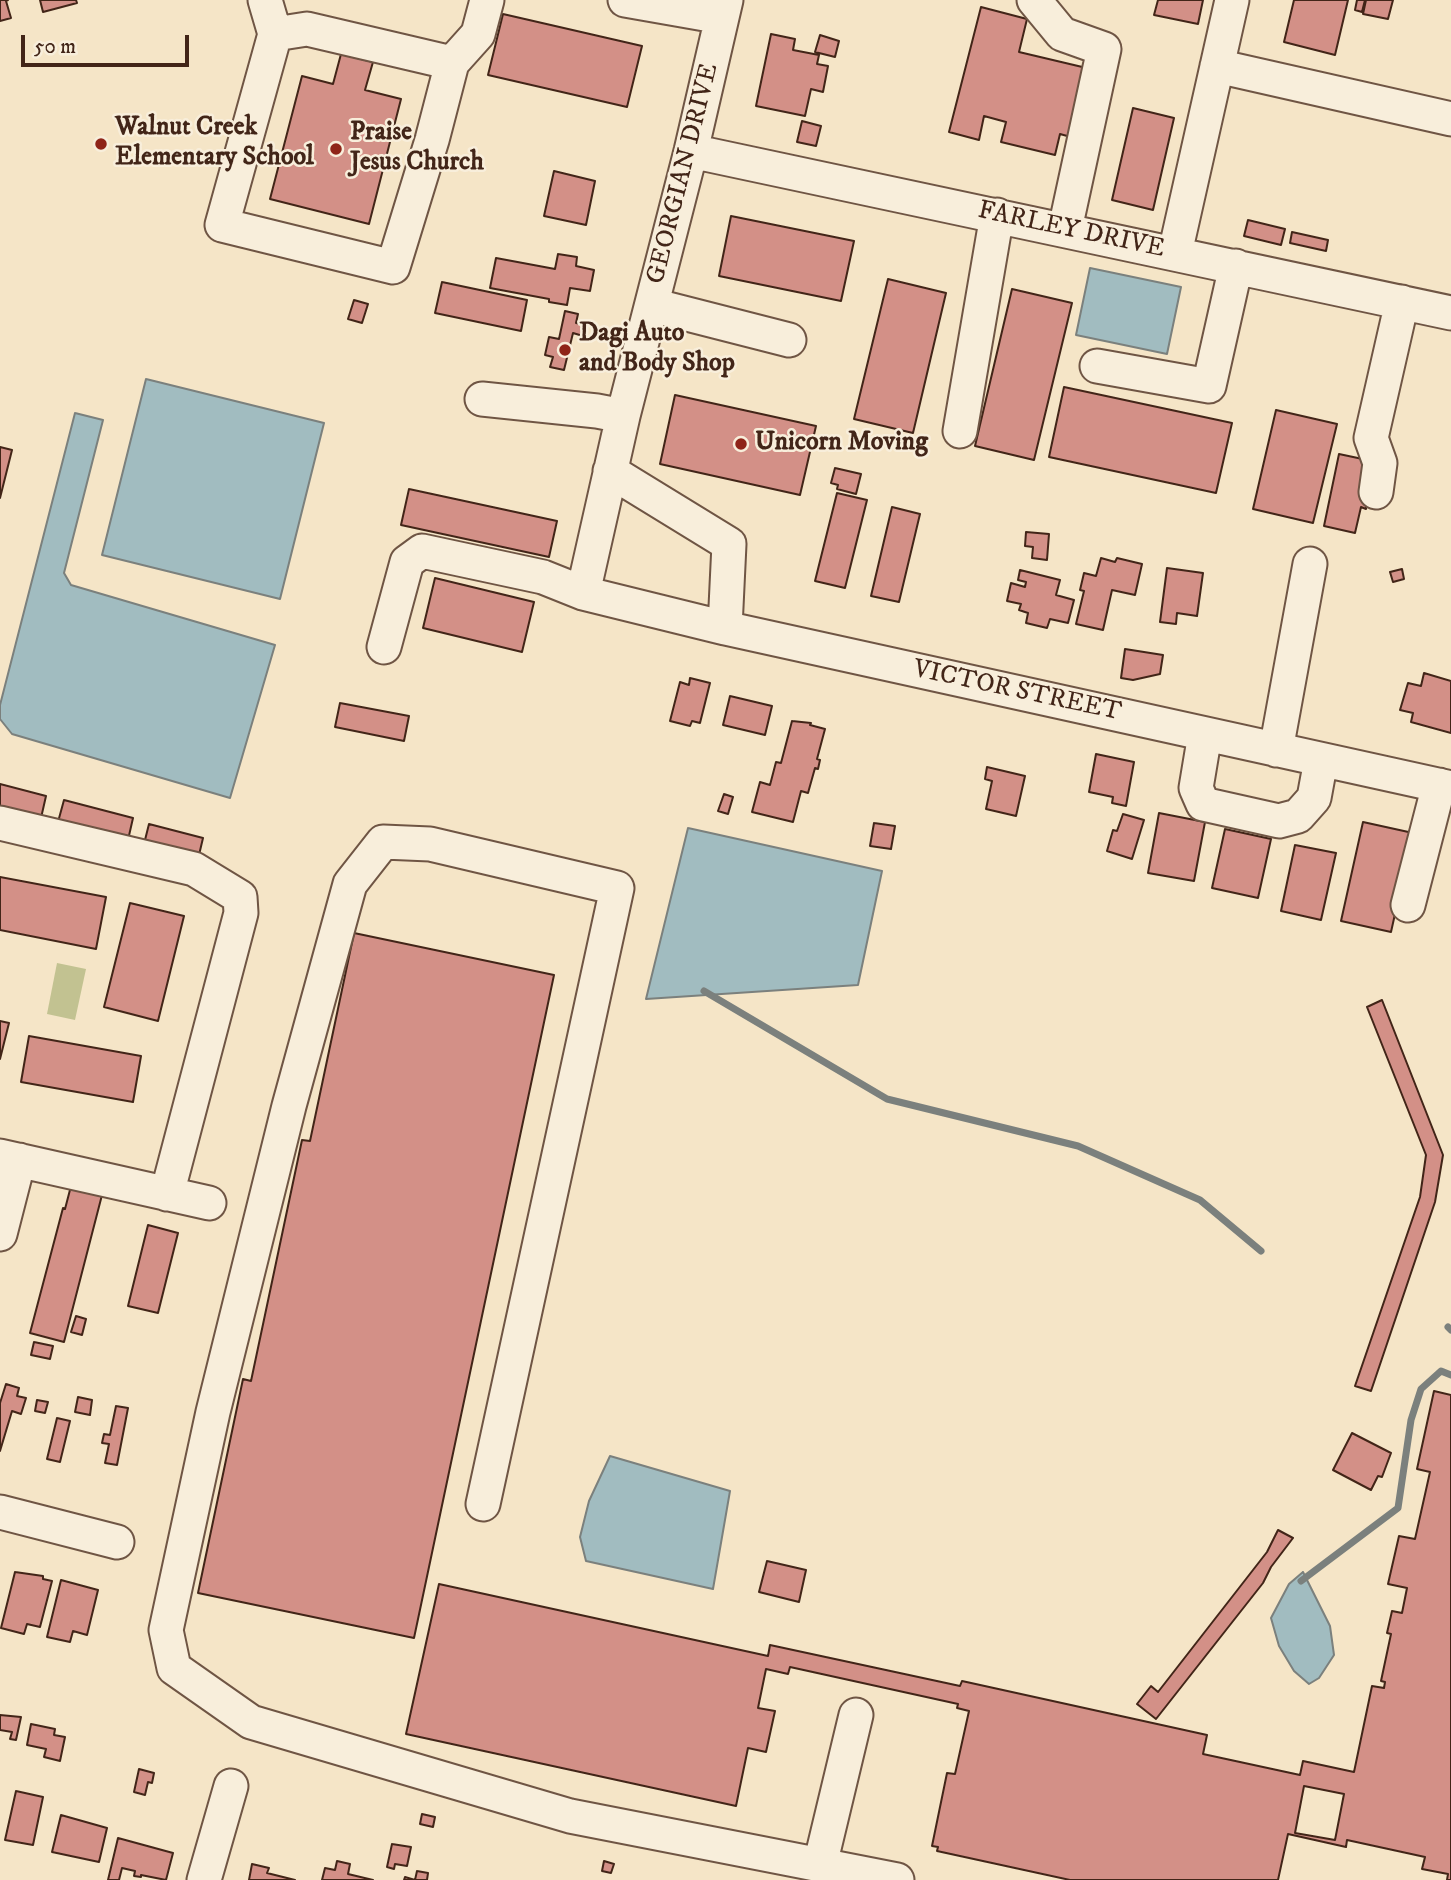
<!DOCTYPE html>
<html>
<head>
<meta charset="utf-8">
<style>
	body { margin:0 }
	#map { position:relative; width:1451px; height:1880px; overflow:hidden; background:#f5e5c7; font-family:"IM FELL DW Pica",serif }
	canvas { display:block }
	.scale { position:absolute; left:21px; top:35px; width:168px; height:32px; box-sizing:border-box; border:4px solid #422518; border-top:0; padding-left:9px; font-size:21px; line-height:24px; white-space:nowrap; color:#422518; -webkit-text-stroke:5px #f8eedb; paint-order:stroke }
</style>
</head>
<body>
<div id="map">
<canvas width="1451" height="1880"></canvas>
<div class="scale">50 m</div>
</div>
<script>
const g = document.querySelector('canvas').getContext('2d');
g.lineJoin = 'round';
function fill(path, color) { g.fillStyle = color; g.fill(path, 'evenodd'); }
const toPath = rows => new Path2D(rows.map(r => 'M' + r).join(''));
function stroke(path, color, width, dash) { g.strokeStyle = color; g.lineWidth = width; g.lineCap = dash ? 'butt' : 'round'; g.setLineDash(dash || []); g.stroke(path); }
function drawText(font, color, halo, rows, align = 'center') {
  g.font = font + ' "IM FELL DW Pica",serif'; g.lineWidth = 5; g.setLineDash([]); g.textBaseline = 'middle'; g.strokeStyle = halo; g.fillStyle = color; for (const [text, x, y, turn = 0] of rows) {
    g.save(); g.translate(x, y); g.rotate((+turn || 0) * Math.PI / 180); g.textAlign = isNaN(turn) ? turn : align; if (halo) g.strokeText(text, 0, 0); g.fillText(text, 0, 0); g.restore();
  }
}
const green = toPath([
	[57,963,86,969,75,1020,47,1014]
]);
const water = toPath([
	[1090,268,1181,287,1167,354,1076,335,1090,268],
	[146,379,324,423,280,599,102,555,146,379],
	[75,413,103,420,64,573,71,585,275,645,230,798,12,734,0,719,0,705,75,413],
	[688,828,882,871,858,985,646,999,688,828],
	[610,1456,730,1491,713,1589,586,1561,580,1537,589,1501,610,1456],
	[1303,1572,1330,1626,1334,1655,1319,1678,1309,1684,1294,1671,1279,1646,1271,1618,1289,1584,1303,1572]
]);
const stream = toPath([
	[704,991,887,1099,1078,1146,1200,1200,1261,1251],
	[1448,1327,1451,1330],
	[1301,1581,1398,1508,1411,1420,1421,1389,1441,1371,1451,1375]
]);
const building = toPath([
	[0,0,8,0,6,1,11,18,0,21,0,0],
	[40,0,76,0,77,3,43,12,40,0],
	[1158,0,1203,0,1198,24,1154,15,1158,0],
	[1294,0,1348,0,1335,55,1284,42,1294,0],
	[1357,0,1365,0,1362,12,1355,10,1357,0],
	[1366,0,1393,0,1388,19,1363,14,1366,0],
	[981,7,1027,19,1019,52,1095,70,1078,139,1060,134,1055,155,1001,142,1006,122,984,116,979,140,949,132,981,7],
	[503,14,642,46,627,107,488,75,503,14],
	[771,34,795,39,793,50,819,55,817,64,828,66,823,92,811,89,805,116,756,106,771,34],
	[820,35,839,41,835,57,815,52,820,35],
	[341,54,373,62,365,90,401,99,369,224,270,199,302,76,333,84,341,54],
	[1133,108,1174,118,1153,210,1112,200,1133,108],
	[802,121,821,126,816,146,797,142,802,121],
	[554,171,595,181,586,225,544,216,554,171],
	[731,216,854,241,841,301,719,276,731,216],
	[1248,220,1285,229,1281,245,1244,236,1248,220],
	[1292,232,1328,240,1326,251,1290,243,1292,232],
	[558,254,577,257,576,266,594,270,590,291,570,288,567,305,549,302,549,299,490,288,496,258,555,269,558,254],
	[888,279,946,293,913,433,854,419,888,279],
	[442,282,527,300,521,331,435,313,442,282],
	[1012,289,1072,303,1034,460,975,446,1012,289],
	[354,300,368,304,362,323,348,319,354,300],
	[565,311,578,314,576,323,586,325,583,336,573,333,564,370,550,367,553,357,545,355,549,337,559,339,565,311],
	[1064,387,1232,423,1216,493,1049,457,1064,387],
	[675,395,816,426,800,495,660,464,675,395],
	[1276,410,1337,424,1313,523,1253,509,1276,410],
	[0,447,12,450,0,498,0,447],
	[1339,454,1372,461,1366,509,1361,507,1355,533,1324,526,1339,454],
	[835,468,861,474,856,494,837,489,838,485,831,483,835,468],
	[409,489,557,521,549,557,401,525,409,489],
	[837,493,867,500,845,588,815,581,837,493],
	[892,507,920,514,899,602,871,596,892,507],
	[1026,532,1049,534,1047,560,1032,558,1033,547,1025,546,1026,532],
	[1101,558,1115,562,1117,558,1142,564,1135,595,1112,590,1103,630,1076,624,1084,591,1080,590,1084,573,1096,576,1101,558],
	[1167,568,1203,573,1197,616,1177,613,1176,624,1160,622,1167,568],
	[1402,569,1404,579,1393,582,1390,572,1402,569],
	[1020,570,1060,580,1056,595,1074,600,1068,623,1050,619,1047,628,1026,623,1028,613,1019,610,1021,604,1007,601,1011,583,1025,587,1026,582,1018,580,1020,570],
	[435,578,534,602,522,652,423,628,435,578],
	[1125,649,1163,655,1160,674,1133,680,1121,678,1125,649],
	[1424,673,1451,681,1451,733,1411,722,1413,713,1400,710,1408,683,1421,686,1424,673],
	[690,678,710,683,700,723,692,721,690,726,670,721,680,682,689,685,690,678],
	[730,696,772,706,765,735,723,725,730,696],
	[340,703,409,716,404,741,335,727,340,703],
	[792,721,811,723,810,725,825,729,817,759,820,760,818,769,815,768,808,793,801,791,793,822,752,812,760,782,770,785,776,762,781,763,792,721],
	[1096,754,1134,762,1126,806,1112,803,1113,797,1089,792,1096,754],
	[987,767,1025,776,1016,816,986,809,992,781,985,779,987,767],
	[0,784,46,796,41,818,0,807,0,784],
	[724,794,733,797,728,814,718,811,724,794],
	[64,800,133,818,128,840,58,822,64,800],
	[1159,813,1205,822,1194,881,1148,873,1159,813],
	[1123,814,1144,820,1132,859,1107,851,1113,830,1117,831,1123,814],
	[1363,822,1413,833,1391,932,1341,921,1363,822],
	[874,823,895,826,891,849,870,846,874,823],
	[149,824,203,838,199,855,145,840,149,824],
	[1225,829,1271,839,1258,898,1212,888,1225,829],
	[1295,845,1336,853,1321,920,1281,911,1295,845],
	[0,877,106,897,96,949,0,930,0,877],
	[130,903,184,916,158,1021,104,1007,130,903],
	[354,933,554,975,414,1638,198,1593,243,1379,251,1381,302,1140,310,1141,354,933],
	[1382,1000,1443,1155,1435,1202,1371,1391,1355,1386,1420,1197,1426,1155,1367,1007,1382,1000],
	[0,1021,9,1023,0,1059,0,1021],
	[29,1036,141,1056,133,1102,21,1082,29,1036],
	[71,1186,102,1195,64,1342,30,1333,63,1208,65,1209,71,1186],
	[148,1225,178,1233,158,1313,128,1306,148,1225],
	[76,1316,86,1319,82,1335,71,1332,76,1316],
	[34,1342,53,1346,50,1359,31,1355,34,1342],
	[6,1384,19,1388,17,1396,26,1398,21,1414,12,1411,0,1451,0,1403,6,1384],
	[1434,1391,1451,1395,1451,1880,1447,1880,1448,1874,1422,1869,1425,1857,1347,1840,1346,1847,1288,1834,1278,1880,1070,1880,937,1851,938,1847,932,1846,947,1773,955,1774,969,1711,957,1708,958,1704,790,1667,788,1674,766,1669,758,1708,775,1711,766,1752,748,1748,736,1806,406,1734,439,1584,768,1656,770,1645,960,1686,962,1681,1207,1735,1203,1754,1300,1775,1303,1761,1354,1772,1372,1686,1384,1688,1385,1682,1381,1681,1391,1634,1387,1633,1392,1611,1402,1613,1407,1588,1388,1584,1399,1536,1415,1539,1430,1472,1417,1469,1434,1391],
	[1304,1786,1344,1794,1335,1840,1295,1833,1304,1786],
	[78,1397,92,1400,90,1415,75,1412,78,1397],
	[37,1400,48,1402,45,1413,35,1411,37,1400],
	[116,1406,128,1408,117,1465,105,1463,109,1444,102,1443,104,1434,110,1435,116,1406],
	[57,1418,70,1421,60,1462,47,1459,57,1418],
	[1352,1433,1391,1453,1382,1477,1378,1476,1371,1490,1333,1470,1352,1433],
	[1278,1530,1293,1538,1271,1567,1263,1583,1156,1719,1137,1704,1151,1686,1158,1692,1267,1552,1278,1530],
	[767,1561,806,1570,799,1602,759,1592,767,1561],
	[15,1572,43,1576,43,1579,52,1581,40,1627,27,1624,24,1634,1,1628,15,1572],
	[61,1580,98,1590,87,1635,73,1631,70,1642,47,1637,61,1580],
	[0,1715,21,1717,16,1740,10,1739,12,1732,0,1730,0,1715],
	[31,1724,55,1729,54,1735,65,1737,60,1761,44,1757,46,1749,27,1745,31,1724],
	[139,1769,154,1773,152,1783,148,1782,145,1795,134,1792,139,1769],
	[16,1791,43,1797,33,1845,5,1840,16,1791],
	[422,1814,435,1817,433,1827,420,1824,422,1814],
	[61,1815,107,1828,99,1862,52,1852,61,1815],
	[118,1838,173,1853,166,1880,141,1875,141,1877,134,1876,135,1871,122,1868,119,1880,108,1880,118,1838],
	[392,1844,411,1847,407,1866,395,1864,394,1869,387,1867,392,1844],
	[337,1861,350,1864,348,1874,373,1880,322,1880,325,1868,335,1870,337,1861],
	[604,1861,614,1864,611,1873,602,1871,604,1861],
	[252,1864,269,1868,267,1873,295,1880,249,1880,252,1864],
	[417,1871,428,1873,427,1880,404,1880,405,1877,415,1880,417,1871]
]);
const minor = toPath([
	[265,0,275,34],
	[625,0,722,17],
	[1034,0,1062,34,1104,49,1065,229],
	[452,63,307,29,275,34,222,225,393,267,432,140,452,63,478,34,487,0],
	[1217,66,1451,119],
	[691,151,1451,313],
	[1175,253,1232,0],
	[652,305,789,340],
	[1097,366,1209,386,1236,266],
	[482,399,597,411,623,416],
	[960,431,997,215],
	[610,471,729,544,725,628],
	[1376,492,1380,463,1371,438,1402,302],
	[583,593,623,416,691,151,726,0],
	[384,647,407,562,422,551,543,577,583,593,725,628,1451,788],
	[1205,734,1196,788,1203,804,1279,821,1298,816,1314,798,1321,760],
	[1276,750,1310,564],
	[0,823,194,869,240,897,241,913,167,1194],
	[1408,905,1439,785],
	[0,1156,209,1203],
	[0,1234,19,1160],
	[483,1504,617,888,430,844,383,842,350,884,289,1106,213,1412,166,1630,174,1668,251,1722,570,1816,897,1880],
	[0,1512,117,1542],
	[820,1865,856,1715],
	[204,1880,231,1786]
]);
const markers = [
	[101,144,7,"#8f2418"],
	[336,149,7,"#8f2418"],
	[565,350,7,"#8f2418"],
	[741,444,7,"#8f2418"]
];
const poiNames = [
	["Walnut Creek",115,129],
	["Elementary School",115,159],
	["Praise",350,134],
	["Jesus Church",350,164],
	["Dagi Auto",579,335],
	["and Body Shop",579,365],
	["Unicorn Moving",755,444]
];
const streetNames = [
	["GEORGIAN DRIVE",684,174,-76],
	["FARLEY DRIVE",1071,231,12],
	["VICTOR STREET",1017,692,12]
];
fill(green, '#c2c291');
fill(water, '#a1bcc0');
stroke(water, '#7b807d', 2);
stroke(stream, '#7b807d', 7);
fill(building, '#d39087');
stroke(building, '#422518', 2);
stroke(minor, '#6f5544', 37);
stroke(minor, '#f8eedb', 33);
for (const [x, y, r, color] of markers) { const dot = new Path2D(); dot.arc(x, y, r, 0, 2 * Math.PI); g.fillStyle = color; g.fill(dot); stroke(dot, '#f8eedb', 2.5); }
drawText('bold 26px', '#422518', '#f8eedb', poiNames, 'left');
drawText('26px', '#422518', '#f8eedb', streetNames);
</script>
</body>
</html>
